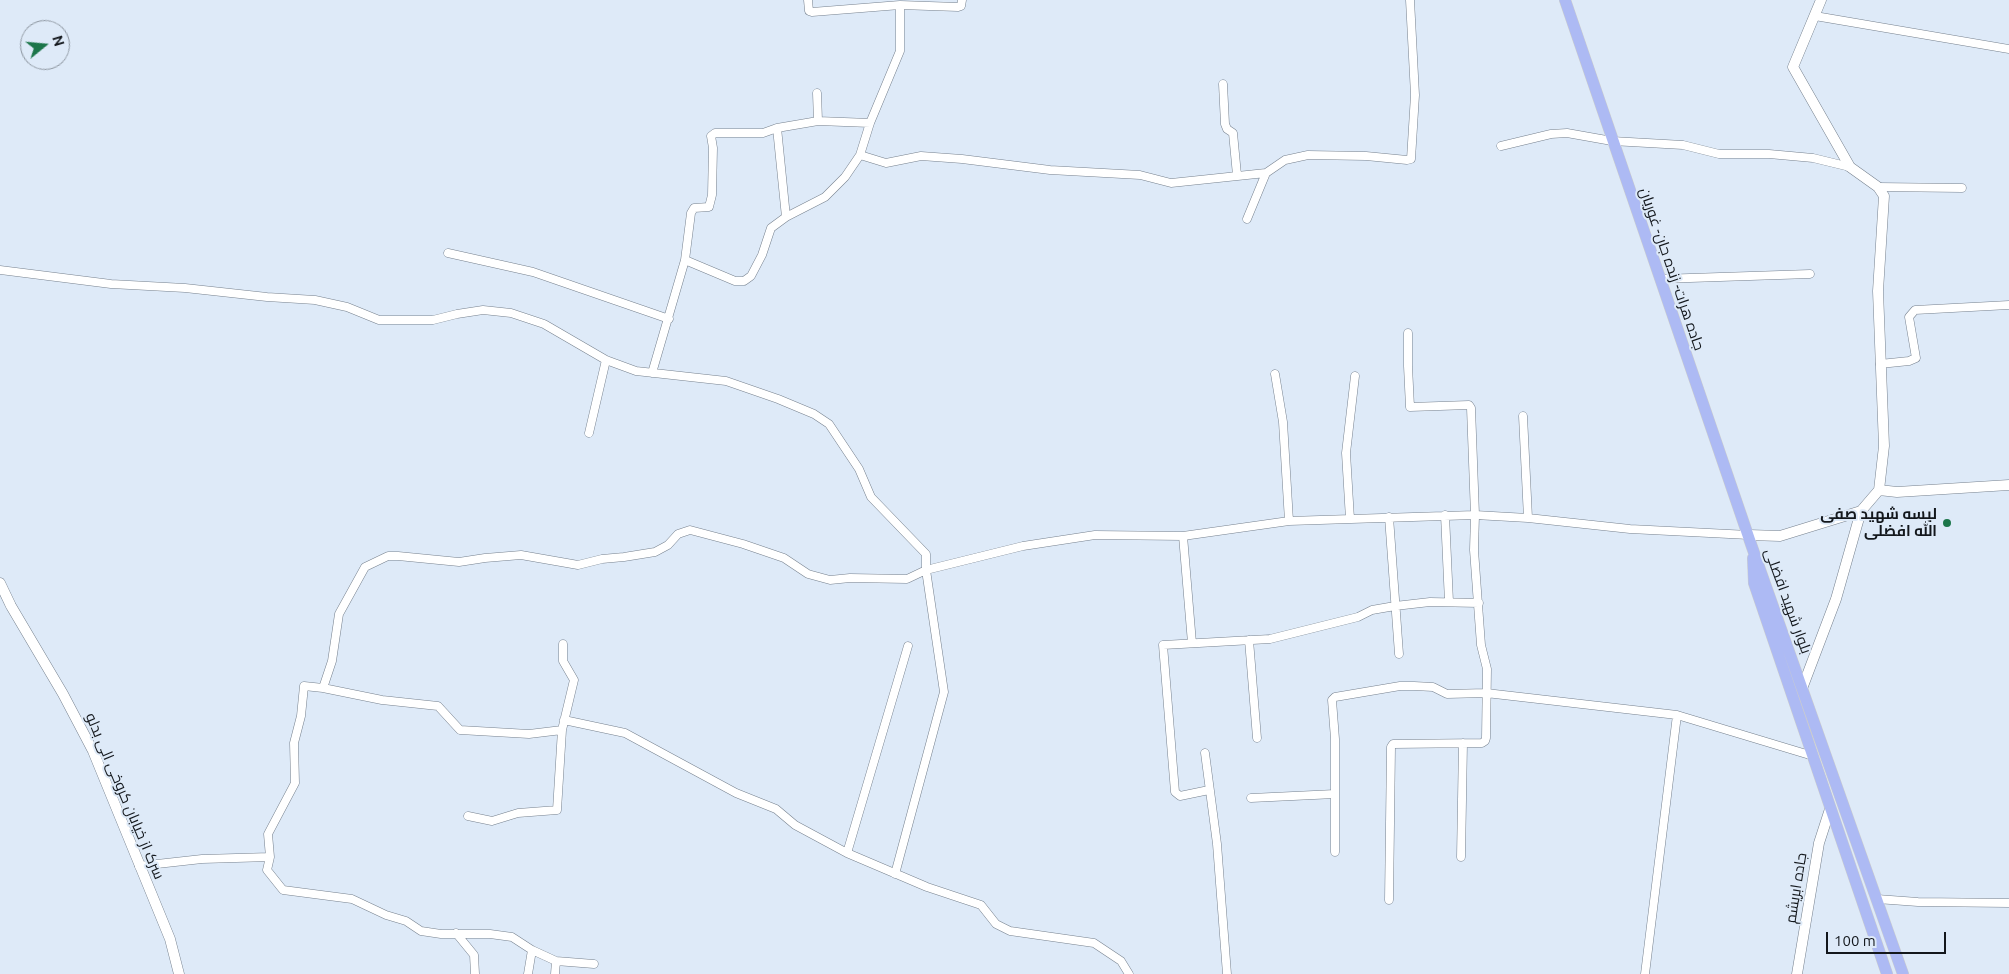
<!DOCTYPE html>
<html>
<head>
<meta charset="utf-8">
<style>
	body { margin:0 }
	#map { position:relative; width:2009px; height:974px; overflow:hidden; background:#deeaf8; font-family:Ubuntu,sans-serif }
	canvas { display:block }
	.north { position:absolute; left:20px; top:20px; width:50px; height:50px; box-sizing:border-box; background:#deeaf8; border:1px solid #8d96a0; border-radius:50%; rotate:73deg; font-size:14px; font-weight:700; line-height:20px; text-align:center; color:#13171c }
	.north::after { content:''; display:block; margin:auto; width:18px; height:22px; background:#1c764a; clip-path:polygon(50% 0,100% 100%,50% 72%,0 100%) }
	.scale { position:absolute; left:1826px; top:932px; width:120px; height:22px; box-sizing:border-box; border:2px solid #13171c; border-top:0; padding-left:6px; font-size:15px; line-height:18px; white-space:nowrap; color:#13171c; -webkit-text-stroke:4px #deeaf8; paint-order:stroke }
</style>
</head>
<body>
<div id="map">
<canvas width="2009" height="974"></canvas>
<div class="north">N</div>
<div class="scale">100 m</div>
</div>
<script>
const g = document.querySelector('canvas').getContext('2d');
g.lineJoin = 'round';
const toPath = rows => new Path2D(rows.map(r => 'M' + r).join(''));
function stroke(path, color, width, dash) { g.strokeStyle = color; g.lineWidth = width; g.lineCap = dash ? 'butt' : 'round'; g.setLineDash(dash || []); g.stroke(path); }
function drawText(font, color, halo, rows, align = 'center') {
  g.font = font + ' Ubuntu,Cairo,sans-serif'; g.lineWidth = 4; g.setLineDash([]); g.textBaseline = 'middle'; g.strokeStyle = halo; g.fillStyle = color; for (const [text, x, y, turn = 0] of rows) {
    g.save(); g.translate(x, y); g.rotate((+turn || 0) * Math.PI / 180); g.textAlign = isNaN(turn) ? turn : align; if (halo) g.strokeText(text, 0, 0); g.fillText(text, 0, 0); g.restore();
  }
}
const street = toPath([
	[808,0,809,11,812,12,900,5,958,7,961,6,962,0],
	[1815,16,2009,49],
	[1223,84,1225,124,1227,129,1233,133,1237,175],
	[818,121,870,123],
	[777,128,786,217],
	[1501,146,1551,134,1567,133,1612,141,1683,145,1719,154,1769,154,1813,158,1850,167],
	[860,155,886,163,921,156,962,159,1050,170,1140,175,1171,183,1266,173],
	[1878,187,1962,188],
	[1247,219,1266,173,1285,160,1308,155,1366,156,1407,160,1411,159,1415,95,1410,0],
	[448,253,533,272,669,319],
	[685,260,735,281,744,281,751,276,762,255,771,228,786,217,825,197,845,177,860,155,870,123,900,51,900,5],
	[0,270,111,284,185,288,267,297,315,300,347,307,379,320,433,320,457,314,483,310,511,313,544,324,606,360,636,371,726,381,778,399,814,414,829,424,859,469,871,497,926,554,926,570,944,692,895,874],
	[1660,279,1810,274],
	[1880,364,1909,361,1916,358,1909,317,1915,310,2009,305],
	[652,373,685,260,691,213,694,208,709,207,712,195,713,148,711,136,715,133,763,133,777,128,818,121,817,93],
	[1275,374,1283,422,1289,521],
	[1523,416,1528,518],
	[589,433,606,360],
	[1445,515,1449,602],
	[1389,517,1399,654],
	[1350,519,1346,453,1355,376],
	[1183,536,1192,643],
	[1249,640,1257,738],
	[323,688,382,700,438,706,460,730,529,734,562,730],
	[564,720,625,733,736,793,776,809,795,825,847,853,927,887,981,905,996,924,1010,931,1094,943,1121,961,1129,974],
	[1205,753,1217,844,1227,974],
	[1209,790,1180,796,1175,792,1163,645,1270,639,1358,617,1372,610,1395,606,1430,602,1479,603],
	[1251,798,1335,794],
	[468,816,492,821,518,813,557,810,562,730,574,680,563,661,563,644],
	[1335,852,1335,739,1332,700,1335,697,1400,686,1414,686,1433,687,1447,694,1486,693,1677,715,1813,756],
	[847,853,908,646],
	[1461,857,1463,743],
	[139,866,202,859,270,857],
	[1877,899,1918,902,2009,903],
	[1389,900,1391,747,1393,744,1482,743,1485,741,1486,738,1487,669,1481,645,1474,550,1475,515,1471,408,1469,405,1410,407,1408,366,1408,333],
	[456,933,474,955,475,974],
	[594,964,556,961,532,950,512,937,490,934,441,934,421,931,406,921,386,915,352,899,283,890,267,870,270,857,268,834,295,783,294,743,301,716,304,686,323,688,332,661,339,614,365,567,388,556,398,556,459,562,485,558,521,555,578,565,602,559,624,557,655,552,668,545,678,534,690,530,743,544,784,558,808,574,830,580,850,578,907,579,926,570,1023,546,1095,535,1183,536,1289,521,1475,515,1528,518,1630,529,1749,535],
	[528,974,532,950],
	[555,974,556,961],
	[1645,974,1677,715]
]);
const secondary = toPath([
	[1821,0,1793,67,1850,167,1878,187,1884,196,1878,291,1884,446,1879,490],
	[1749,535,1780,536,1861,511,1879,490,1897,492,2009,485],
	[0,583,11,606,63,694,93,751,170,939,179,974],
	[1803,686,1836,599,1861,511],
	[1797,974,1819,843,1830,809]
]);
const primary = toPath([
	[1565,0,1752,547,1903,974],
	[1753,558,1754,583,1887,974]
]);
const markers = [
	[1947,523,5,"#1c764a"]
];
const streetNames = [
	["جاده هرات- زنده جان- غوریان",1672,269,71],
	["بلوار شهید افضلی",1788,601,70],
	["سرک از خیابان کروخی الی بدلو",125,796,67],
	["جاده ابریشم",1796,888,-81]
];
const poiNames = [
	["لیسه شهید صفی",1937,514],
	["الله افضلی",1937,531]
];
stroke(street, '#76818e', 9);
stroke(secondary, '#76818e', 11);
stroke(primary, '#cbcccd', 12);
stroke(street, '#fff', 8);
stroke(secondary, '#fff', 10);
stroke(primary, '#adbaf4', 11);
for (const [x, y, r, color] of markers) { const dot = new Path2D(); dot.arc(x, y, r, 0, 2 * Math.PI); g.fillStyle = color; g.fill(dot); stroke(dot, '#deeaf8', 2); }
drawText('15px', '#13171c', '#deeaf8', streetNames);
drawText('bold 15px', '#13171c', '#deeaf8', poiNames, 'right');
</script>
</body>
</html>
